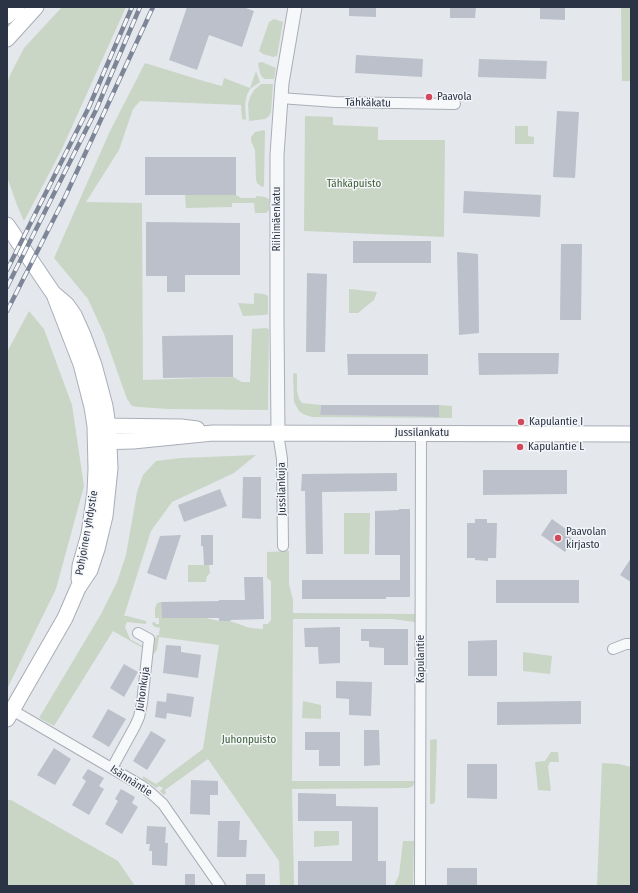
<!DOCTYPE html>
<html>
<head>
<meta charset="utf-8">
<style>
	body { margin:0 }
	#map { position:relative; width:638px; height:893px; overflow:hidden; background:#e4e7ec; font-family:"Fira Sans Condensed",sans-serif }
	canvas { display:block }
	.frame { position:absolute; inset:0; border:8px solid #2b3445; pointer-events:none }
</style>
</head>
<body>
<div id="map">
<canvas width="638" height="893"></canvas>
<div class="frame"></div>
</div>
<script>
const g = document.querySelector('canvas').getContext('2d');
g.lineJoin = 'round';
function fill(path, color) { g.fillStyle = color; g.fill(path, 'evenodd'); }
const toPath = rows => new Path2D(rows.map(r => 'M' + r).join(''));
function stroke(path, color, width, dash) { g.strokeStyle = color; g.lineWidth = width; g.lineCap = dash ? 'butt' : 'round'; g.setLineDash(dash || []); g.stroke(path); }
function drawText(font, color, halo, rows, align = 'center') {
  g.font = font + ' "Fira Sans Condensed",sans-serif'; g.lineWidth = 3; g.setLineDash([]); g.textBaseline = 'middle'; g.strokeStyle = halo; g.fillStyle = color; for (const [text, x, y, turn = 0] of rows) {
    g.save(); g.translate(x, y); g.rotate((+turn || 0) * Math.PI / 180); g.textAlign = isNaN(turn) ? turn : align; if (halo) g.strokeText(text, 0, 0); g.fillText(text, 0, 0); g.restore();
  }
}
const green = toPath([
	[62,7,126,7,61,151,24,221,17,205,7,177,7,85,10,75,24,48],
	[621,7,631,7,631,81,622,81],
	[274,19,283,22,277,56,273,57,263,54,259,51,269,22],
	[262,62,276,68,274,79,265,79,262,77,260,73,258,63],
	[145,63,200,80,222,86,224,78,250,88,256,71,260,82,250,89,247,95,245,104,246,120,242,119,241,105,140,101,133,109,119,150,86,202,142,203,143,380,233,377,242,382,250,382,252,329,267,328,269,330,268,410,168,409,139,407,132,406,127,399,104,334,88,299,54,258,110,131],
	[261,84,273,84,271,112,269,116,265,119,249,121,248,104,250,97,254,90],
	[305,116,333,117,333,125,378,127,378,140,445,140,444,237,304,231],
	[515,126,528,126,528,136,534,137,534,144,515,144],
	[264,130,265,131,264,186,262,187,257,183,256,179,255,150,251,141,251,137,255,132],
	[185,195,236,195,241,198,256,198,256,196,265,197,269,199,269,210,266,213,255,213,254,203,232,203,232,207,186,208],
	[349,289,377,292,374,300,358,313,349,313],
	[254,293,264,294,268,296,268,314,264,315,243,316,238,303,254,304],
	[29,311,44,329,72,405,84,486,56,589,7,689,7,352],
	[296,373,297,375,297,391,299,399,302,403,321,405,320,415,438,417,439,405,452,406,452,418,312,417,303,414,299,411,294,402,293,374],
	[256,455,234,473,172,502,151,531,124,616,127,616,146,621,146,624,127,622,125,627,130,639,144,647,141,647,113,631,54,726,39,718,101,614,117,582,126,555,137,492,143,475,156,461,181,458],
	[344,513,370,513,369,554,344,554],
	[289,551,289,584,293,600,293,613,416,614,415,622,392,619,293,619,292,781,415,781,413,786,408,788,292,789,294,886,280,886,279,861,208,759,165,790,166,793,164,795,160,791,163,788,159,786,156,788,143,779,143,776,156,784,203,749,219,645,159,637,157,650,152,656,155,639,157,635,159,635,160,628,155,627,152,624,153,622,155,622,156,624,159,624,159,618,155,618,155,608,157,603,161,602,162,618,206,618,219,621,230,621,250,628,263,629,263,624,268,624,271,620,271,581,267,578,267,552],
	[188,565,209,565,210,573,207,576,206,582,188,582],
	[523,652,552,656,550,674,523,671],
	[303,701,321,705,321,719,302,718],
	[435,739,437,740,435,802,433,804,430,804,430,740],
	[551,752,558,752,559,762,550,762,548,766,551,791,538,790,535,762,545,761],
	[602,763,619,764,631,767,631,886,597,886],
	[7,800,11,800,118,861,135,886,7,886],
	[314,831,339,831,339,845,314,847],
	[403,841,414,841,413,886,394,886,399,875]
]);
const building = toPath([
	[187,7,243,7,254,11,242,47,209,35,197,70,169,60],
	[349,7,376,7,376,17,349,16],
	[450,7,476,7,475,18,450,18],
	[540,7,565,7,565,20,540,19],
	[356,55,423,59,422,77,355,73],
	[479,59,547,61,546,79,478,77],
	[557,111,579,112,575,178,553,177],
	[145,157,236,157,236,195,145,195],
	[464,191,541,195,540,217,463,213],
	[146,222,240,223,240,275,185,275,185,292,167,292,167,276,146,276],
	[353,241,431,241,431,263,353,263],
	[561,244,582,244,581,320,560,320],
	[457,252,478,254,479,333,459,335],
	[307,273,327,274,325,352,306,352],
	[233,335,233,377,163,378,162,336],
	[478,353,559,353,558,374,479,375],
	[347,354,428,354,428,375,348,375],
	[321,405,439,405,439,417,320,415],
	[483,470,567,470,567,494,483,495],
	[397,473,397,491,322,492,323,554,306,554,305,491,301,491,302,474],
	[243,477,261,477,261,519,242,518],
	[220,489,227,506,184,522,178,505],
	[399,509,410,509,410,597,386,597,386,599,302,599,302,580,400,580,400,555,375,555,375,511,399,510],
	[475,519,487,519,487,523,497,523,496,558,488,558,488,561,475,560,475,558,467,558,467,523,475,523],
	[552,519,570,532,567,535,574,540,565,552,541,535],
	[181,535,166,580,147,573,160,536],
	[201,535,213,535,213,565,204,565,203,546,201,546],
	[631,558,631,582,620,575],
	[244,577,263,577,264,619,231,620,230,621,219,621,219,618,162,618,161,602,219,601,219,600,245,600],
	[496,580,579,580,579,603,496,603],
	[340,627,340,663,319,664,318,647,305,647,304,628],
	[361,629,408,629,408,665,384,665,384,648,369,647,369,641,361,641],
	[497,640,497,676,468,676,468,641],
	[166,645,181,646,181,652,201,655,198,678,163,673],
	[124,664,138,672,124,697,110,688],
	[336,681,372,682,371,716,349,715,349,699,336,698],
	[167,693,194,697,191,717,167,713,166,719,155,717,157,701,166,702],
	[581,701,581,724,497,725,497,702],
	[108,709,126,719,109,747,92,737],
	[364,730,379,730,380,765,364,766],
	[151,731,166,740,147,770,133,761],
	[305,732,340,732,340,766,319,766,319,750,305,750],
	[54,748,71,759,55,785,37,775],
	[467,764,497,764,497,799,467,798],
	[88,769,104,778,99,786,104,789,89,815,72,805,86,781,82,778],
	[191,780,218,781,218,795,210,795,210,815,190,814],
	[121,789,135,797,132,803,138,807,122,834,105,824,118,801,115,799],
	[298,793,336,794,336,806,378,807,378,861,386,861,386,886,298,886,298,861,352,861,352,821,298,821],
	[218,821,240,821,239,840,247,840,246,857,217,857],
	[147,826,166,827,165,843,168,843,167,866,152,865,152,851,149,851,150,844,146,844],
	[447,868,477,868,477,886,447,886],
	[185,874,195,874,195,886,185,886],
	[246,874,265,874,265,886,246,886]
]);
const minor = toPath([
	[280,98,335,102,455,104],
	[278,433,282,459,283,546],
	[613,649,626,644,631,644],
	[12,710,142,786,152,794,163,804,220,886],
	[112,768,135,726,139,717,142,703,149,639,138,633],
	[420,886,421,433]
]);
const tertiary = toPath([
	[278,433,277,322,277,155,282,83,295,7]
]);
const secondary = toPath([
	[7,16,17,7],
	[7,39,36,7],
	[7,225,53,293,67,305,74,315,83,335,94,365,105,406,108,426,110,468,105,516,97,549,90,570,78,588,65,618,7,719],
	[55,297,81,364,92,407,95,426,96,469,95,492,89,534,80,566,79,579],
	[99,426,181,427,197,429],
	[96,442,133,441,213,433,631,434]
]);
const rail = toPath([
	[7,270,89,107,132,7],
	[7,287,96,110,140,7],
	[7,311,66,195,153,7]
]);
const markers = [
	[429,97,4,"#d1495b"],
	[521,422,4,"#d1495b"],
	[520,447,4,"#d1495b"],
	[558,538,4,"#d1495b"]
];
const poiNames = [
	["Paavola",437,97],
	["Kapulantie I",529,422],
	["Kapulantie L",528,447],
	["Paavolan",566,532],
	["kirjasto",566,545]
];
const streetNames = [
	["Tähkäkatu",368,103,1],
	["Riihimäenkatu",277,219,-90],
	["Jussilankatu",422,433],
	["Jussilankuja",282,489,-91],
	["Pohjoinen yhdystie",87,533,-80],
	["Kapulantie",421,659,-90],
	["Juhonkuja",143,689,-82],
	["Isännäntie",131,781,33]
];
const parkNames = [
	["Tähkäpuisto",354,184],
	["Juhonpuisto",249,740]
];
fill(green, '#c9d6c5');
fill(building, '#bbc0ca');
stroke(minor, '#a9aeb7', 12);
stroke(tertiary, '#a9aeb7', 15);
stroke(secondary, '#a9aeb7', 17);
stroke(minor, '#f7f8fa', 10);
stroke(tertiary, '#f7f8fa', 13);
stroke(secondary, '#fff', 15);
stroke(rail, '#7d8696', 4.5);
stroke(rail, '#f4f6f9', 3, [9]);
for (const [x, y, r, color] of markers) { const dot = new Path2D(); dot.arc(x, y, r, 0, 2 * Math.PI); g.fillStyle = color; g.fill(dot); stroke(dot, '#f4f6f9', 1.5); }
drawText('11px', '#2b3445', '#f4f6f9', poiNames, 'left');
drawText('11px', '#2b3445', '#f4f6f9', streetNames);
drawText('11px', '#3f6138', '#f4f6f9', parkNames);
</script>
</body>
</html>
